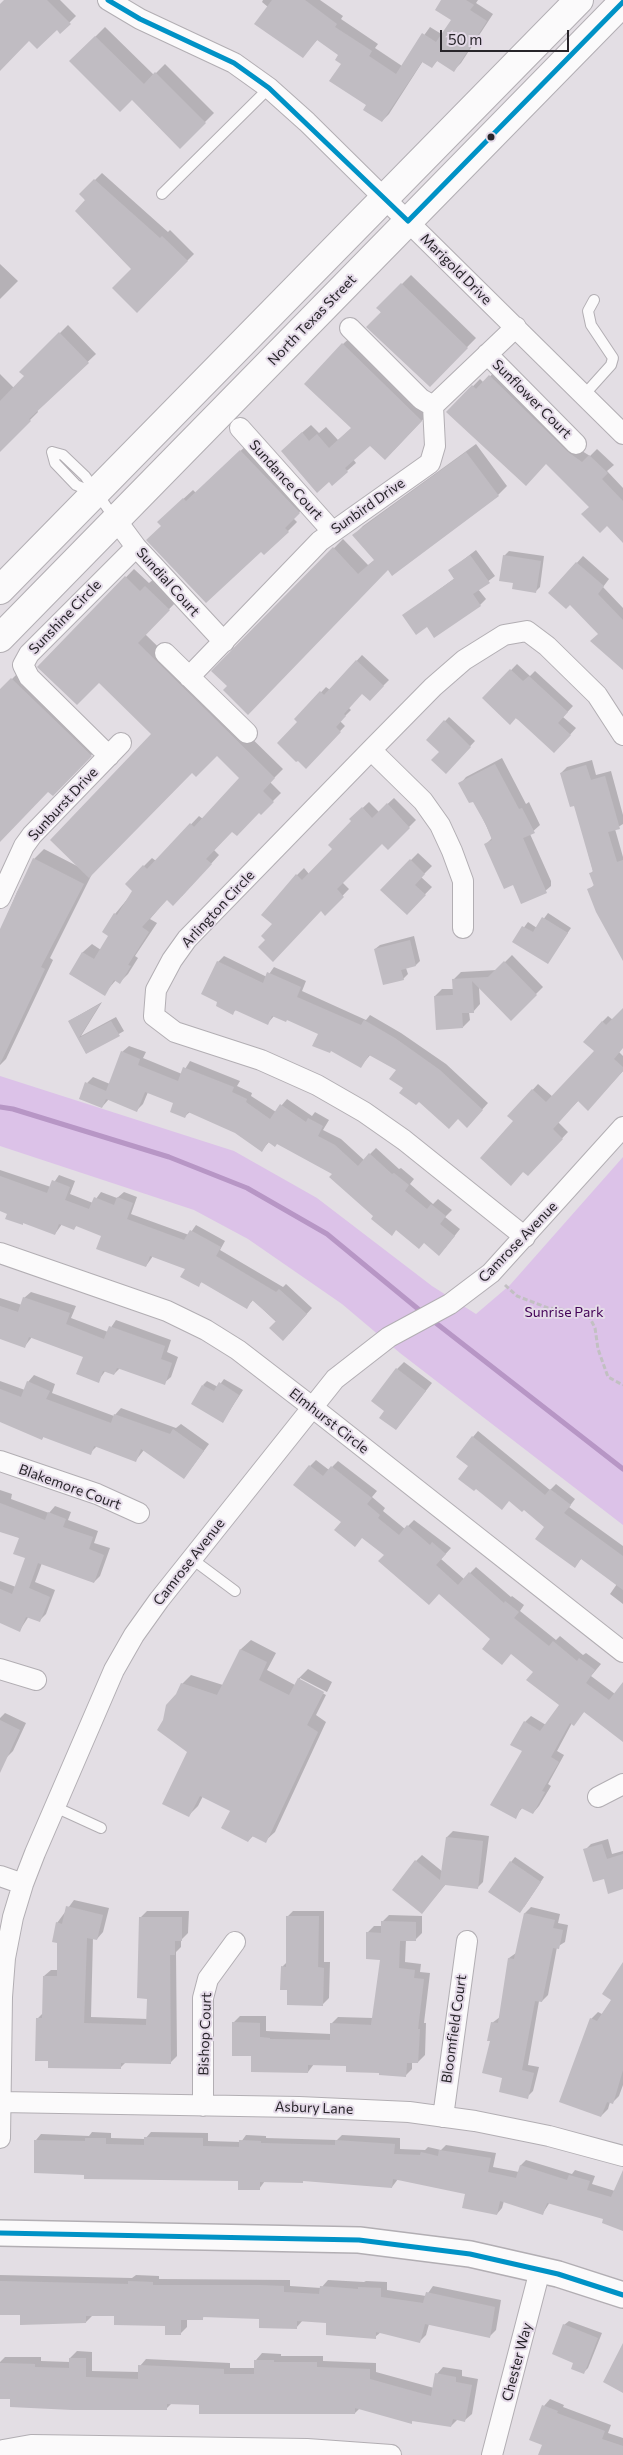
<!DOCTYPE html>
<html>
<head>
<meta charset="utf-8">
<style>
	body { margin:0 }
	#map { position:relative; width:623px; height:2455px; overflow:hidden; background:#e3dee4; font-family:Commissioner,sans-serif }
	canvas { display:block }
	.scale { position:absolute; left:440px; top:30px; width:129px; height:22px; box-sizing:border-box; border:2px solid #28252a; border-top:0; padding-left:6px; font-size:15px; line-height:18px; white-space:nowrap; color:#28252a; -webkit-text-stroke:4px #e4dae8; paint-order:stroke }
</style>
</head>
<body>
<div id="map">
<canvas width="623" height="2455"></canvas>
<div class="scale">50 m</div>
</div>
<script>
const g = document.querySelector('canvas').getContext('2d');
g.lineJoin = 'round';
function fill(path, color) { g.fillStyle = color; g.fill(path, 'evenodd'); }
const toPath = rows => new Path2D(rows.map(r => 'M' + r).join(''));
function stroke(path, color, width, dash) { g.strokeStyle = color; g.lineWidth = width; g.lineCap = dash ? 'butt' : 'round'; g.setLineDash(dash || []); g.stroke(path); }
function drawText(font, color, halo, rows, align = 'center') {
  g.font = font + ' Commissioner,sans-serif'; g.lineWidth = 4; g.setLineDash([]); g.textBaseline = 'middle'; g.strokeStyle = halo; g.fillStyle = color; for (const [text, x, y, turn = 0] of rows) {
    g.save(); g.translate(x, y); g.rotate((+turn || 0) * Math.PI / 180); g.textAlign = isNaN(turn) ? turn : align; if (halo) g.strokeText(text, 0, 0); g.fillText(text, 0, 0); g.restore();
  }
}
const green = toPath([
	[0,1076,234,1151,317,1198,432,1286,476,1314,510,1285,623,1157,623,1525,400,1353,342,1304,248,1239,194,1210,0,1146]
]);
const shadow = toPath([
	[6,0,60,0,76,16,60,32,57,28,29,40,0,69,0,6],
	[263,0,320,0,343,16,341,19,378,44,375,48,402,66,430,27,443,35,453,20,443,0,478,0,476,3,493,14,461,63,454,70,438,60,431,67,423,61,389,114,382,121,367,105,339,55,318,39,303,56,268,7,262,2],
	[105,27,154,75,165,64,214,113,180,147,132,99,71,61],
	[102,173,168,232,170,230,194,254,137,311,132,269,81,194],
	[0,264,18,281,0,299],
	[411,275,476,338,430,385,378,308],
	[68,325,96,354,37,410,38,412,6,444,0,439,0,374,14,388,25,376,21,372],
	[352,336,430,412,394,450,370,444,353,459,356,463,332,484,291,442,311,425,319,433,326,427,338,440,352,428,343,344],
	[497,369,574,446,590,456,597,449,614,465,607,471,623,488,623,541,546,463,448,412,480,379,484,383],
	[250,442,309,503,293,518,297,522,288,531,261,550,163,526,168,513,193,490,196,493],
	[476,444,507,486,498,495,388,569,229,686,213,671,343,539,368,565,375,560,354,535,363,526],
	[476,550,495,576,478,589,486,599,480,605,427,626,404,615,455,578,450,570],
	[509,551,544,556,540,587,535,592,514,581,504,556],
	[583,556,609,579,603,587,623,608,623,669,600,634,570,603,550,593],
	[134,569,149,583,154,579,177,601,145,634,283,769,270,782,281,793,261,813,259,811,233,830,214,850,219,855,182,896,167,899,150,919,157,923,135,956,138,958,128,974,120,982,116,980,104,994,70,974,83,952,92,944,101,950,110,936,115,914,134,891,144,866,152,858,156,861,199,816,203,819,241,778,217,754,192,771,92,874,50,958,53,960,6,1059,0,1065,0,932,17,892,34,859,44,849,79,867,153,734,99,681,39,667],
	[362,655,389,680,370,699,362,692,348,707,351,710,340,721,345,726,306,767,298,722,296,719,326,687,330,690],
	[517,664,530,676,535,671,573,706,563,717,576,728,560,746,484,698],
	[21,670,100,746,53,794,49,790,0,840,0,691],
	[449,717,475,741,448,770,440,752,427,740],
	[502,758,526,804,529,802,540,825,530,834,551,881,551,886,544,892,514,883,485,845,492,838,474,800,460,784,466,777],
	[592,760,596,775,611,771,623,815,623,824,615,829,623,857,623,953,589,890,595,884,591,873,593,871,575,804,561,773,567,767],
	[394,798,416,820,388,848,382,842,342,882,349,889,325,914,321,910,267,940,273,924,263,915,297,875,304,868,309,874,334,849,353,821,351,819,369,802,379,812],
	[418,853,432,866,421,877,432,887,407,913,411,860],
	[548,913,571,928,548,962,514,941,528,922,537,928],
	[414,936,420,961,416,965,406,968,408,974,403,979,375,949,380,945],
	[512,955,543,987,511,1019,479,987,480,1004,473,1012,469,1012,470,1020,463,1027,435,996,442,989,454,989,454,979,461,972,497,970],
	[224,956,267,977,274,967,306,981,302,991,366,1020,370,1015,401,1033,446,1064,488,1103,473,1120,458,1118,405,1088,397,1070,371,1054,361,1066,319,1033,288,1019,274,1016,268,1023,236,1010,232,1013,218,962],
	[102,1002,81,1036,116,1017,124,1031,86,1053,69,1021],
	[623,1010,623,1047,619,1052,623,1056,623,1071,594,1103,579,1100,558,1122,568,1132,528,1175,515,1121,509,1116,538,1084,553,1097,595,1051,602,1022,608,1016,613,1020],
	[129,1046,146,1052,143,1058,182,1074,190,1061,240,1081,237,1086,252,1093,251,1096,276,1112,287,1099,312,1116,315,1112,329,1120,323,1130,341,1139,364,1160,376,1148,399,1169,401,1168,414,1179,410,1184,433,1204,438,1199,452,1210,445,1217,460,1229,445,1248,424,1242,375,1216,334,1173,277,1143,269,1142,262,1150,236,1132,190,1112,185,1116,175,1103,148,1092,143,1104,137,1110,109,1099,102,1107,87,1083,93,1077,110,1084,122,1052],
	[0,1170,51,1187,59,1175,75,1181,70,1194,93,1203,101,1192,117,1198,124,1192,137,1197,131,1214,189,1235,196,1225,225,1241,220,1250,283,1287,286,1284,312,1308,289,1334,253,1300,247,1307,203,1281,198,1285,187,1268,153,1256,146,1266,103,1235,77,1225,74,1228,62,1224,55,1234,0,1210],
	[31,1292,76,1306,71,1318,108,1332,116,1320,171,1340,167,1352,178,1357,171,1377,164,1383,120,1368,114,1374,106,1370,98,1381,84,1356,32,1337,25,1346,0,1338,0,1298,22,1305,24,1298],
	[404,1362,432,1383,396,1429,386,1411,397,1369],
	[34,1375,55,1384,52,1393,114,1416,121,1408,176,1428,181,1424,209,1444,184,1478,144,1450,136,1460,97,1446,90,1453,44,1436,42,1439,0,1421,0,1381,25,1390,28,1382],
	[224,1379,243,1390,223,1421,203,1385,207,1381,218,1387],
	[478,1431,550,1490,556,1484,575,1499,569,1507,623,1546,623,1604,610,1594,617,1584,582,1558,575,1566,546,1527,457,1456],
	[316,1460,329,1470,338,1461,377,1491,372,1497,385,1508,383,1511,405,1529,414,1520,451,1548,441,1559,464,1579,476,1567,511,1597,512,1596,524,1605,520,1611,556,1640,560,1636,583,1655,586,1653,601,1664,591,1676,615,1694,623,1686,623,1740,585,1711,572,1723,557,1751,564,1755,548,1784,551,1786,539,1806,533,1813,523,1807,515,1817,525,1722,531,1716,546,1725,561,1705,534,1672,439,1593,343,1522,310,1466],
	[0,1490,12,1494,11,1499,49,1513,55,1506,71,1512,68,1520,98,1531,94,1543,110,1548,100,1576,94,1582,42,1563,35,1582,55,1590,46,1614,40,1620,29,1616,20,1630,0,1622,0,1581,16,1587,27,1558,20,1538,0,1531],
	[251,1640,276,1653,267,1670,295,1685,299,1678,308,1669,332,1682,327,1692,300,1678,300,1681,326,1695,316,1715,326,1722,275,1832,265,1841,253,1836,248,1841,232,1810,203,1796,198,1806,188,1816,189,1751,177,1694,182,1684,191,1675,223,1685,241,1649],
	[5,1713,26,1723,13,1751,6,1758,0,1757,0,1718],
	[453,1831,489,1836,483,1882,477,1888,446,1884,422,1912,416,1861,422,1855,443,1872,447,1837],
	[608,1839,612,1854,623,1851,623,1888,605,1877,585,1850,591,1844],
	[515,1857,544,1877,524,1907,511,1862],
	[74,1900,109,1908,103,1932,97,1939,93,1938,91,2017,148,2019,148,1997,140,1918,147,1911,189,1911,188,1933,181,1940,181,1947,176,1952,177,2056,170,2063,126,2062,120,2068,49,2060,37,2019,43,2013,44,1976,51,1970,58,1970,57,1923],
	[531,1907,560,1914,558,1923,568,1925,565,1942,557,1947,548,1995,542,2001,539,2001,528,2065,539,2067,533,2091,527,2097,504,2077,491,2040,492,2023,500,2017,509,1958,516,1953,525,1913],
	[293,1911,324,1911,324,1962,330,1962,329,1998,323,2004,289,1989,282,1967,287,1962,287,1917],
	[389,1915,422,1916,422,1933,415,1940,406,1940,405,1962,421,1964,420,1972,430,1973,424,2023,426,2023,425,2055,418,2062,412,2062,412,2069,405,2076,347,2065,314,2064,308,2072,253,2055,233,2023,240,2016,266,2016,266,2031,331,2034,331,2024,338,2017,373,2018,381,1958,367,1933,374,1926,382,1926,382,1922],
	[623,1964,623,2085,619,2096,612,2103,610,2102,608,2109,601,2116,591,2019,598,2012,602,2014,613,1999],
	[92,2132,111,2133,111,2138,145,2139,151,2132,208,2133,208,2141,241,2142,246,2135,266,2136,266,2138,337,2140,342,2135,400,2138,400,2149,425,2150,428,2147,441,2150,446,2145,496,2153,493,2167,519,2172,521,2165,526,2160,572,2174,575,2170,595,2176,592,2184,615,2191,623,2187,623,2230,605,2218,550,2202,543,2213,504,2201,502,2208,497,2214,466,2193,398,2179,392,2187,305,2180,302,2182,265,2181,259,2189,239,2179,86,2173,36,2140,41,2134,89,2136],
	[0,2275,132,2278,136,2275,159,2276,159,2279,290,2280,290,2286,321,2288,328,2280,364,2282,366,2281,387,2282,387,2290,426,2296,433,2286,501,2300,496,2330,490,2336,429,2324,426,2335,420,2341,381,2332,375,2337,328,2322,303,2320,296,2328,261,2317,205,2315,202,2319,187,2319,187,2327,181,2333,166,2325,115,2315,92,2316,86,2322,21,2314,0,2313],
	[569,2321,602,2333,588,2368,584,2372,575,2362,564,2325],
	[77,2351,92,2352,92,2371,139,2372,140,2366,146,2359,230,2363,230,2368,256,2368,256,2360,262,2353,281,2354,281,2356,323,2356,323,2361,376,2363,376,2372,434,2388,437,2374,443,2367,462,2370,462,2376,478,2379,472,2414,465,2420,458,2419,451,2426,414,2420,411,2422,360,2408,355,2413,172,2403,166,2409,0,2397,0,2362,5,2357,41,2357,41,2361,70,2362,70,2358],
	[550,2399,564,2405,563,2407,611,2425,608,2433,623,2438,623,2455,551,2455,544,2444,531,2439,544,2406]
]);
const stream = toPath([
	[0,1107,13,1109,169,1157,247,1188,327,1234,423,1313],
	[432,1320,623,1469]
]);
const building = toPath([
	[4,0,47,0,71,24,60,34,57,30,37,49,29,41,0,71,0,4],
	[272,0,305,0,337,24,335,27,372,51,369,56,396,74,422,33,436,42,451,20,435,10,441,0,466,0,474,5,470,10,487,21,454,72,437,61,432,68,422,62,382,122,363,110,366,105,329,81,341,64,335,60,338,55,317,40,303,58,254,24],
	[95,36,144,84,155,72,206,123,180,149,132,100,120,112,69,61],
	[94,179,160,238,162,236,188,261,137,313,112,288,131,269,75,211,85,200,79,194],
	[401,283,468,348,430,387,366,327,381,312,376,308],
	[59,332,89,363,29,419,31,421,0,452,0,401,24,376,19,372],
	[342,343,422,421,385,460,370,446,345,468,348,472,332,486,329,482,317,493,281,451,302,432,309,441,317,434,329,448,351,428,304,384],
	[489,375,568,452,582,462,589,455,608,473,602,479,623,501,623,543,607,526,600,533,581,514,589,507,546,464,526,486,446,412,472,385,476,389],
	[240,450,300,513,285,528,289,532,264,555,261,552,206,603,146,540,161,526,157,522,183,498,186,501],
	[466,452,499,496,392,576,388,570,248,715,223,690,227,686,211,671,333,547,358,574,374,560,352,535],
	[470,555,490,583,473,594,481,606,434,638,427,627,416,635,402,615,454,579,448,570],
	[503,555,541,561,536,593,512,589,513,583,499,581],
	[576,562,604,586,598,594,623,620,623,670,590,641,598,634,570,605,566,609,548,593],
	[125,576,140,591,145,586,170,610,138,643,275,778,263,791,274,802,261,815,259,813,237,836,232,832,206,859,212,864,173,906,167,900,142,927,149,932,128,965,131,966,120,984,114,980,105,996,69,974,82,952,94,959,108,936,102,932,114,913,117,915,132,891,125,884,143,865,147,869,190,823,194,827,239,778,217,756,196,777,192,773,89,878,50,840,151,734,99,683,77,705,37,667],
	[356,660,384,686,370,701,362,694,344,714,346,716,336,727,341,732,306,769,298,761,296,762,277,743,297,722,294,719,320,691,324,695],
	[510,669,523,681,529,676,568,712,558,723,571,735,554,753,516,718,510,725,482,698],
	[11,678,92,756,53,796,48,792,0,842,0,689],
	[444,720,471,747,446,774,431,760,439,752,426,740],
	[495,764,519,809,522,808,535,833,523,838,547,893,521,904,513,885,504,889,484,844,492,840,486,825,473,802,469,803,458,783],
	[586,765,591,780,605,776,620,829,608,832,617,862,623,860,623,961,596,912,587,889,594,886,589,873,593,872,574,806,570,807,560,773],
	[387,803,410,828,388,850,382,844,337,889,344,897,325,916,321,911,273,962,258,947,265,940,261,936,272,924,261,915,296,874,302,880,332,849,328,845,351,821,349,819,362,807,372,818],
	[33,858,84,884,41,967,45,969,0,1064,0,929],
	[410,859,425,874,415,885,426,895,407,915,380,890],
	[542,917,568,933,548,964,512,942,522,926,533,932],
	[410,940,416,966,401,970,404,980,383,985,374,949],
	[217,961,263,983,267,972,301,987,297,997,361,1025,364,1020,395,1038,440,1070,483,1110,467,1128,458,1119,449,1129,419,1102,416,1105,399,1093,403,1088,389,1079,396,1070,369,1055,361,1068,331,1051,330,1053,312,1046,318,1034,287,1020,286,1022,272,1016,268,1025,235,1010,233,1015,216,1006,217,1002,201,994],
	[504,961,537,995,511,1021,472,981,474,1013,462,1013,463,1028,436,1030,434,996,453,995,452,979,488,977],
	[100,1004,79,1038,111,1021,120,1036,86,1054,68,1021],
	[623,1008,623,1048,614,1059,623,1067,623,1071,588,1111,578,1101,553,1129,563,1139,528,1176,523,1172,511,1186,480,1158,513,1121,507,1116,532,1089,546,1102,594,1051,583,1042,602,1021,606,1025],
	[121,1051,140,1059,138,1065,178,1081,183,1067,234,1087,232,1092,247,1099,246,1102,270,1119,280,1104,306,1122,308,1118,323,1126,318,1136,335,1145,358,1166,369,1153,392,1174,394,1173,409,1185,405,1191,427,1209,431,1204,446,1216,440,1224,455,1236,439,1256,424,1243,419,1249,396,1230,392,1236,371,1219,373,1216,329,1177,332,1174,277,1144,275,1147,268,1142,262,1152,235,1133,188,1112,185,1118,170,1112,173,1103,145,1092,137,1112,106,1099,102,1108,79,1099,85,1082,106,1091],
	[0,1176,47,1193,52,1180,70,1187,65,1200,89,1209,94,1197,114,1205,117,1197,133,1203,127,1219,184,1240,190,1230,221,1247,216,1256,276,1292,279,1289,307,1314,283,1341,269,1328,276,1321,252,1300,247,1309,201,1282,199,1287,180,1277,185,1269,150,1256,146,1267,96,1249,101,1236,76,1226,74,1230,59,1224,55,1235,23,1223,23,1225,5,1219,7,1214,0,1211],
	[23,1297,70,1313,66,1324,104,1339,109,1326,165,1346,161,1359,172,1363,165,1385,117,1368,114,1375,103,1371,99,1383,76,1374,83,1357,29,1337,25,1348,0,1339,0,1306,18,1312],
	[396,1368,426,1391,396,1430,379,1418,384,1411,371,1401],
	[27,1381,50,1391,46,1399,111,1423,114,1414,170,1434,173,1429,204,1451,184,1479,141,1449,136,1462,94,1446,91,1455,43,1437,42,1440,0,1422,0,1389,21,1397],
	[219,1382,239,1395,223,1423,191,1404,202,1385,214,1391],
	[472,1436,545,1495,550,1489,571,1505,564,1513,623,1556,623,1590,581,1559,575,1568,550,1550,535,1539,544,1527,524,1510,522,1512,509,1501,502,1510,476,1489,474,1491,458,1479,468,1466,456,1457],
	[309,1465,323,1476,331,1466,372,1498,367,1504,380,1515,378,1518,399,1535,407,1525,430,1545,432,1542,446,1554,436,1565,458,1585,469,1572,504,1603,505,1601,519,1612,514,1618,549,1646,553,1641,577,1661,579,1658,595,1670,586,1683,609,1700,623,1682,623,1742,584,1712,574,1726,570,1723,551,1757,559,1762,542,1791,545,1792,533,1814,521,1808,516,1819,490,1805,522,1751,510,1745,524,1721,540,1731,559,1705,526,1680,533,1672,511,1654,502,1665,482,1649,490,1639,439,1594,429,1605,378,1561,384,1555,362,1538,355,1547,334,1530,341,1522,293,1485],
	[0,1503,45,1520,48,1512,66,1519,63,1527,93,1537,89,1549,104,1555,94,1583,38,1563,29,1588,50,1597,40,1622,26,1617,20,1632,0,1623,0,1589,12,1594,25,1558,13,1554,19,1538,0,1532],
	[240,1649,267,1662,259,1680,289,1695,298,1678,324,1692,307,1725,318,1732,266,1843,252,1836,248,1842,221,1828,230,1811,200,1796,189,1817,162,1804,187,1752,157,1730,163,1720,166,1705,176,1694,181,1683,217,1695],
	[0,1720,20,1730,0,1773],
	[446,1837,483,1841,478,1889,445,1885,422,1914,392,1890,415,1860,440,1880],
	[602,1844,607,1859,623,1854,623,1889,608,1894,604,1879,593,1882,583,1849],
	[510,1861,541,1882,520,1913,488,1892],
	[66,1906,103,1915,97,1940,87,1938,84,2023,146,2025,147,1999,137,1998,139,1917,182,1917,182,1941,175,1941,175,1955,170,1955,171,2064,121,2063,121,2069,48,2068,48,2061,35,2061,36,2018,42,2018,43,1976,57,1976,57,1943,52,1942,56,1922,62,1924],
	[524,1913,555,1920,553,1928,563,1930,559,1949,553,1948,542,2002,535,2001,522,2070,534,2073,528,2099,499,2092,502,2078,482,2073,490,2041,487,2041,491,2022,498,2023,508,1958,514,1959],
	[286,1916,319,1916,318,1967,324,1968,323,2006,287,2005,287,1990,280,1990,281,1966,286,1967],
	[381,1921,416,1922,416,1941,400,1941,399,1968,415,1970,414,1978,424,1979,418,2029,420,2029,418,2063,407,2063,406,2077,379,2075,379,2073,346,2072,346,2066,308,2065,308,2073,251,2072,251,2056,232,2056,232,2022,260,2023,260,2037,270,2038,270,2039,330,2040,330,2023,371,2025,380,1960,366,1959,366,1932,381,1933],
	[623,1962,623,2070,613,2104,607,2102,601,2117,559,2102,590,2018,597,2021,611,2000,602,1994],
	[144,2137,203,2138,203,2146,239,2147,239,2140,261,2141,261,2143,335,2145,335,2140,395,2144,394,2154,420,2155,421,2152,438,2156,439,2150,491,2158,488,2172,516,2178,520,2165,567,2180,569,2175,590,2181,587,2190,611,2197,623,2170,623,2231,602,2223,603,2219,547,2203,543,2215,500,2201,497,2215,462,2208,465,2194,393,2179,392,2188,303,2181,303,2183,260,2182,260,2190,238,2190,238,2181,84,2179,84,2175,34,2173,34,2140,85,2141,85,2138,106,2138,106,2144,144,2145],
	[0,2281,128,2284,128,2281,153,2282,153,2285,260,2285,284,2286,284,2292,319,2294,320,2286,358,2289,358,2287,381,2288,381,2297,423,2303,426,2292,495,2307,490,2338,425,2324,420,2343,376,2332,376,2339,326,2335,326,2323,297,2321,297,2329,259,2328,259,2319,203,2317,203,2320,181,2320,181,2335,165,2335,165,2326,114,2325,114,2316,86,2316,86,2323,20,2325,20,2315,0,2315],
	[563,2324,598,2338,584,2374,571,2369,573,2363,552,2354],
	[623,2343,623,2393,603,2382],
	[69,2358,86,2358,86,2377,138,2379,138,2365,224,2369,224,2374,254,2374,254,2360,274,2360,274,2362,317,2362,317,2367,370,2369,370,2379,431,2396,435,2373,456,2377,456,2382,472,2385,465,2422,453,2419,451,2427,412,2421,412,2424,355,2408,355,2414,199,2414,199,2405,167,2404,167,2410,72,2410,10,2407,10,2399,0,2399,0,2363,35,2364,35,2367,69,2368],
	[542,2405,558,2411,557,2413,605,2431,602,2439,623,2446,623,2455,538,2455,542,2445,529,2440]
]);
const path = toPath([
	[505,1285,517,1296,548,1308,577,1311,589,1316,595,1328,598,1349,608,1377,623,1385]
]);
const service = toPath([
	[162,194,269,88],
	[584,395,611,365,613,358,591,325,588,311,594,300],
	[52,452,63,455,85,476,115,519],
	[52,452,55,463,76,485,92,492],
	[192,1559,235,1591],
	[55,1807,101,1828]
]);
const minor = toPath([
	[108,0,140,19,234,63,269,88,307,122,623,434],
	[350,328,421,399,433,406],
	[487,354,576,444],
	[240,428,332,531],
	[116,520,136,547,224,642],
	[165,653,247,733],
	[189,677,320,541,430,463,435,446,433,406,516,327],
	[371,750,423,801,440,825,452,851,463,881,463,928],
	[109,756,29,677,23,665,29,654,136,547],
	[0,898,24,846,32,835,121,743],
	[525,1237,404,1140,364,1112,317,1085,261,1060,175,1032,154,1016,156,990,172,960,187,939,371,750,433,687,464,660,504,635,527,631,547,646,597,695,623,735],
	[0,1253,167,1311,206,1330,238,1350,312,1407,623,1652],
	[0,1461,97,1494,139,1513],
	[0,1669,36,1680],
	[598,1797,623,1784],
	[0,1876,23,1884],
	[0,2102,299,2107,409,2112,475,2121,549,2136,623,2156],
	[203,2106,203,1998,208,1979,235,1942],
	[443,2117,467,1941],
	[0,2138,2,1997,5,1958,13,1917,23,1884,35,1853,114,1670,134,1635,159,1600,335,1379,389,1337,450,1304,491,1273,623,1127],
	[1,2455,3,2450,31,2445,307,2449,391,2455],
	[492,2455,540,2270]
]);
const tertiary = toPath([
	[0,2233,359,2240,470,2254,558,2274,623,2295]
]);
const secondary = toPath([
	[0,590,579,0],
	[0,638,623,2]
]);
const bus1 = toPath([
	[108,0,140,19,234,63,269,88,408,221,623,2],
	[0,2233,359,2240,470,2254,558,2274,623,2295]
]);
const markers = [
	[491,137,4.5,"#28252a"]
];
const streetNames = [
	["Marigold Drive",456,269,45],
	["North Texas Street",312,320,-46],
	["Sunflower Court",532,399,45],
	["Sundance Court",286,480,48],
	["Sunbird Drive",368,506,-35],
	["Sundial Court",168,582,48],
	["Sunshine Circle",65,617,-46],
	["Sunburst Drive",63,804,-47],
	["Arlington Circle",218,909,-47],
	["Camrose Avenue",518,1242,-46],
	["Elmhurst Circle",329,1421,38],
	["Blakemore Court",70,1487,20],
	["Camrose Avenue",189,1562,-52],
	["Bloomfield Court",454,2029,-82],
	["Bishop Court",205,2034,-88],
	["Asbury Lane",314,2108,2],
	["Chester Way",517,2362,-75]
];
const parkNames = [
	["Sunrise Park",564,1312]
];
fill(green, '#dcc2e8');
fill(shadow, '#0003');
stroke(stream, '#b796c5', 5);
fill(building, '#c0bcc2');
stroke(service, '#b2aeb3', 12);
stroke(minor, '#b2aeb3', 22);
stroke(tertiary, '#b2aeb3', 28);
stroke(secondary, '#b2aeb3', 30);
stroke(path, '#c2c0c2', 3, [5, 2.5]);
stroke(service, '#fbfafb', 10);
stroke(minor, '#fbfafb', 20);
stroke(tertiary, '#fbfafb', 25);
stroke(secondary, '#fbfafb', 28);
stroke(bus1, '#0092c6', 5);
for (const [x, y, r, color] of markers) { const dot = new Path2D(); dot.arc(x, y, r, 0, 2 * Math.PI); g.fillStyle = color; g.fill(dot); stroke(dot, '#e4dae8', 2); }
drawText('14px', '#28252a', '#e4dae8', streetNames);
drawText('14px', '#430357', '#e4dae8', parkNames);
</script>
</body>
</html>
